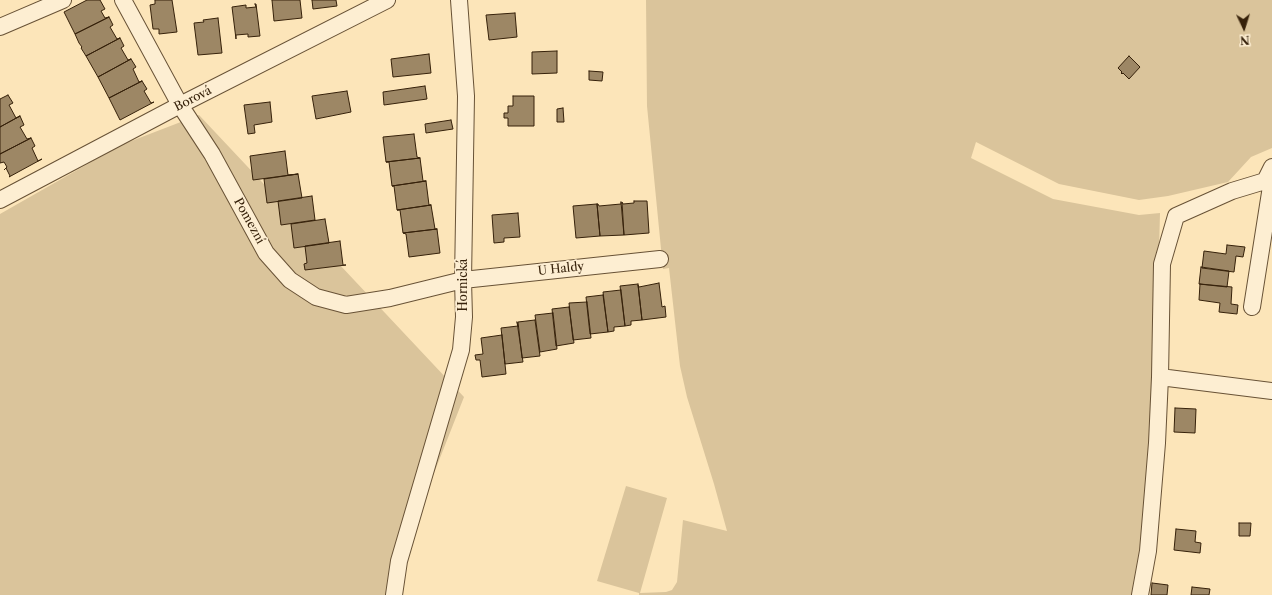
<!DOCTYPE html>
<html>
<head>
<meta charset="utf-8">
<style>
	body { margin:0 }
	#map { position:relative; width:1272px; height:595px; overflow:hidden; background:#fce5b9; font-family:"Libre Caslon Text",serif }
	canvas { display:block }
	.north { position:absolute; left:1224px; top:8px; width:40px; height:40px; -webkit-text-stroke:3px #fdeed2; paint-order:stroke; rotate:176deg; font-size:11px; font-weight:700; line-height:16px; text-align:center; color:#36210a }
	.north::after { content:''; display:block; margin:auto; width:14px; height:18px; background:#36210a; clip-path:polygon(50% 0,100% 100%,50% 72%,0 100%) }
</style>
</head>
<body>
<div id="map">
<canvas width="1272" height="595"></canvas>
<div class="north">N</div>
</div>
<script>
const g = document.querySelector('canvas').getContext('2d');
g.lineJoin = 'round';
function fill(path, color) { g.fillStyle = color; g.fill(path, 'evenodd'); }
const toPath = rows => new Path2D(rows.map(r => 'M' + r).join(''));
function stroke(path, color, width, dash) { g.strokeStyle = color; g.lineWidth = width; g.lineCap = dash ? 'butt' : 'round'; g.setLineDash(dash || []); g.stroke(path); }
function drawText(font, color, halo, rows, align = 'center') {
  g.font = font + ' "Libre Caslon Text",serif'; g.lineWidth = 3.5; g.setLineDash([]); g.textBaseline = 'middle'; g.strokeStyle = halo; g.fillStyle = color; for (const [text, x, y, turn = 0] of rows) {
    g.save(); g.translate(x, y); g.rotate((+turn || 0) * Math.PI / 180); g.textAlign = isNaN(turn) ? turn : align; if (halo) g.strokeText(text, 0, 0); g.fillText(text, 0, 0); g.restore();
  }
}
const green = toPath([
	[646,0,1272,0,1272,148,1251,157,1228,182,1168,196,1139,200,1059,184,976,142,971,158,1053,199,1139,215,1160,213,1155,399,1148,501,1134,595,639,595,639,593,597,581,626,486,667,498,640,593,666,592,672,590,677,582,683,520,727,531,714,484,687,397,680,366,669,268,663,269,647,106],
	[199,115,464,397,386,595,0,595,0,214,121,145]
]);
const building = toPath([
	[87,0,100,0,105,9,101,11,105,18,109,17,75,34,64,12,87,0],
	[155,0,172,0,177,32,159,34,159,29,153,29,150,5,155,4,155,0],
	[272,0,300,0,302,18,274,21,272,0],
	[312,0,336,0,337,6,313,9,312,0],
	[255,4,256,4,260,36,248,37,248,34,236,35,236,39,232,7,246,5,246,8,256,7,255,4],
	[515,13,517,37,489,40,486,15,515,13],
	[109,17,113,25,110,27,117,39,120,38,86,56,81,48,82,47,79,43,75,34,109,17],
	[218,18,222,53,198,55,194,23,204,22,203,20,218,18],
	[120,38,124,46,121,48,128,60,131,59,98,77,86,56,120,38],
	[557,51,557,73,532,74,532,52,557,51],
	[429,54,431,73,393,77,391,59,429,54],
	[1129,56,1140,67,1129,79,1123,73,1122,74,1121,73,1122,72,1118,68,1129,56],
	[131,59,136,67,133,69,139,82,142,81,109,98,98,77,131,59],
	[589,71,603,72,602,81,589,80,589,71],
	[142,81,147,89,144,91,151,103,154,102,120,120,109,98,142,81],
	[425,86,427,99,384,105,383,92,425,86],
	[347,91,351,112,316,119,312,96,347,91],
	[8,95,13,103,9,105,16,118,20,116,0,127,0,99,8,95],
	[513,96,534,96,534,126,508,126,508,118,504,118,504,113,508,113,508,106,513,106,513,96],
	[270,102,272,122,254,125,255,133,248,134,244,105,270,102],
	[563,108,564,122,557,122,557,109,563,108],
	[20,116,24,125,20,127,27,139,31,138,0,154,0,127,20,116],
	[451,120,453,129,426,133,425,124,451,120],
	[414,134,417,157,420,158,386,162,383,137,414,134],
	[31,138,35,146,32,148,38,161,42,159,9,177,10,176,6,168,4,170,7,167,4,162,0,163,0,154,31,138],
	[285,151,288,175,298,174,253,180,250,156,285,151],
	[420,158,423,181,426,181,392,186,389,162,386,162,420,158],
	[298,174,302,198,267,203,264,179,298,174],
	[426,181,429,205,431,205,397,210,394,186,392,186,426,181],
	[312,196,315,220,281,225,278,201,312,196],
	[634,201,647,201,649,233,624,235,622,202,623,204,634,203,634,201],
	[621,202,624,235,600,236,597,204,598,204,599,206,621,204,621,202],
	[597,204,600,236,576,238,573,206,597,204],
	[431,205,435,229,437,229,403,233,400,210,397,210,431,205],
	[518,213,520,237,504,238,504,242,494,243,492,215,518,213],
	[325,219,329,243,294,248,291,224,325,219],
	[437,229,440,253,409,257,406,234,403,233,437,229],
	[340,241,343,265,346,265,305,270,304,264,307,263,305,246,340,241],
	[1227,245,1245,247,1243,257,1236,256,1234,272,1202,268,1204,251,1226,254,1227,245],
	[1201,267,1229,271,1227,287,1199,284,1201,267],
	[659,283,662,307,665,306,666,317,642,320,638,285,639,287,659,283],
	[638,284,642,320,631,321,631,325,625,326,620,286,638,284],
	[1200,284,1232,287,1231,304,1238,305,1237,314,1219,312,1220,303,1199,300,1200,284],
	[621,290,625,326,614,327,614,331,608,332,603,292,621,290],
	[603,295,608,332,590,334,586,297,603,295],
	[587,302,591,338,573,340,569,303,587,302],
	[569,307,574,343,556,346,552,309,569,307],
	[553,313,557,349,540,352,535,315,553,313],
	[535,320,540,356,522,358,518,322,535,320],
	[517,322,523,362,505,364,501,328,518,326,517,322],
	[502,335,506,374,482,377,480,360,476,360,475,355,483,354,481,338,502,335],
	[1175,408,1196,409,1195,433,1174,432,1175,408],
	[1239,523,1251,523,1250,536,1239,536,1239,523],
	[1176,529,1196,531,1195,542,1201,543,1200,553,1174,550,1176,529],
	[1152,583,1168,585,1167,595,1151,595,1152,583],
	[1192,587,1210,589,1209,595,1191,595,1192,587]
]);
const street = toPath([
	[123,0,180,105,212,154,266,253,290,280,316,297,346,305,390,298,463,280,660,259],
	[0,27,63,0],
	[0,200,180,105,387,0],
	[1252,307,1272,180],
	[1160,377,1272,391],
	[394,595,399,561,461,350,464,317,463,280,466,96,459,0],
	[1140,595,1148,551,1157,443,1160,377,1162,264,1176,216,1232,191,1265,181,1272,167]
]);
const streetNames = [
	["Borová",193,99,-27],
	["Pomezní",249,221,61],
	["U Haldy",561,269,-6],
	["Hornická",464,285,-90]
];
fill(green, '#dac49b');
fill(building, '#9d8765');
stroke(building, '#36210a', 1);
stroke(street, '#685236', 18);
stroke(street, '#fdeed2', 16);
drawText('12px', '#36210a', '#fdeed2', streetNames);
</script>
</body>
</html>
